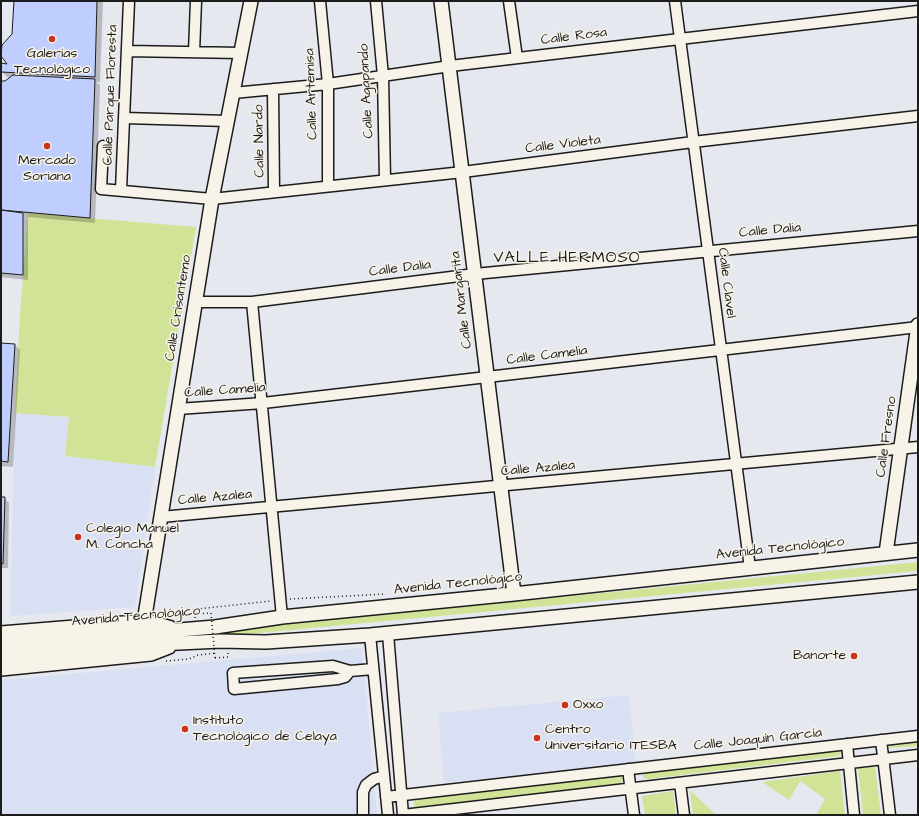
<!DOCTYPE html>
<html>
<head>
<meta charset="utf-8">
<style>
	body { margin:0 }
	#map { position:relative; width:919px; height:816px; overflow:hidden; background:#e6e8ef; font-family:"Architects Daughter",sans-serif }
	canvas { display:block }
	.frame { position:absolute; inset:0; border:2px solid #1c1c1c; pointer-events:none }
</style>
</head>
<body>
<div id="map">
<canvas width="919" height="816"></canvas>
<div class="frame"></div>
</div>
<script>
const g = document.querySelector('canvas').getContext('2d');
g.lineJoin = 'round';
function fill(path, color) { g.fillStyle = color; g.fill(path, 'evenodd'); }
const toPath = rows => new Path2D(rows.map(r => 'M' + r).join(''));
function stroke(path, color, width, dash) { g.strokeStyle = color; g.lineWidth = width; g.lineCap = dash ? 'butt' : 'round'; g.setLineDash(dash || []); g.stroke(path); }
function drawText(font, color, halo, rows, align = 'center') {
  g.font = font + ' "Architects Daughter",sans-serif'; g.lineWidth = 3; g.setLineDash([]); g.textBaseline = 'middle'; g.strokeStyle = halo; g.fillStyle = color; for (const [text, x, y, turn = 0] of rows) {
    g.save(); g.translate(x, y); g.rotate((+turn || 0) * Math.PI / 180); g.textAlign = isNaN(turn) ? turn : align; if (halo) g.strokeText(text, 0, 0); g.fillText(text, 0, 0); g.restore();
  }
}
const built = toPath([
	[15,413,69,417,66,456,155,467,135,607,10,616],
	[362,648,377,815,1,815,1,680],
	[629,695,636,763,444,783,438,713]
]);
const green = toPath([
	[28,213,196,227,155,467,65,456,69,417,15,413,20,313],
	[918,562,918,571,217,637,217,631],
	[918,741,918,746,889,748,891,744],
	[839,751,841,752,839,756,648,779,643,778,643,774,647,773],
	[875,767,881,815,863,815,858,768],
	[840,771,845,815,816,815,825,799,800,781,789,800,762,782],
	[618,775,621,775,623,778,622,782,618,784,418,809,413,805,417,797],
	[690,790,716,815,693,815],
	[673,791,676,815,645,815,642,796]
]);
const shadow = toPath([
	[15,1,103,1,100,82,96,82,100,85,95,223,28,217,28,280,1,277,1,82,5,82,11,78,7,77,2,72,10,65],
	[1,344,15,345,20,350,13,467,1,466],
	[1,498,4,498,9,503,8,568,1,568]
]);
const building = toPath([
	[14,1,97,1,95,77,1,72,1,63,7,64,1,56,2,45,12,34,14,1],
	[13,75,95,79,90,218,1,210,1,81,5,81,13,75],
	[1,210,23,213,23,275,1,273,1,210],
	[1,343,15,344,8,462,1,461,1,343],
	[1,497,5,497,3,564,1,563,1,497]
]);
const path = toPath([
	[290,599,386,594],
	[161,613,271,601],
	[195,618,195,614,211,613],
	[215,658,228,657,228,652],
	[166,661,189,659,198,655,217,653]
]);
const minor = toPath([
	[320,1,328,84,328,186],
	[376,1,383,76,385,180],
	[509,1,517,58],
	[675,1,750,568],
	[127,51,241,53],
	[194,52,196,1],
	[273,89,274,192],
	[233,93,328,84,450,66,918,11],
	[125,118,227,121],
	[103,146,101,189,212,199,463,172,693,142,918,116],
	[121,190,129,1],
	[196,302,252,302,475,274,918,231],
	[252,302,282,617],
	[178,409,263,403,918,327],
	[161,517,918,447],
	[388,634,403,815],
	[370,635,388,815],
	[350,671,345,677,338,679,234,689,233,673,333,666,350,671,373,669],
	[881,740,890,815],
	[847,744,854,815],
	[628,769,634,815],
	[680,783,684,815],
	[386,797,918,736],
	[363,815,363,792,366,785,374,779,384,776],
	[403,815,918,755]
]);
const major = toPath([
	[441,1,514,594],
	[886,553,918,325],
	[144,622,212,199,251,1],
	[1,633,148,621,171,628],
	[1,645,215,627,282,617,514,594,918,550],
	[1,656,117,646,220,641,266,642,370,635,918,582],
	[1,669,151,654,169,647]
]);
const pathBridge = toPath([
	[211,613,215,658]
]);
const markers = [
	[52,39,4,"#c8321e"],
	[47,146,4,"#c8321e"],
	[78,537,4,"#c8321e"],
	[854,656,4,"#c8321e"],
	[565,705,4,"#c8321e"],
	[185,729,4,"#c8321e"],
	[537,738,4,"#c8321e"]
];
const streetNames = [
	["Calle Rosa",574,37,-7],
	["Calle Agapando",367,91,-93],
	["Calle Artemisa",312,94,-92],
	["Calle Parque Floresta",111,95,-88],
	["Calle Nardo",260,141,-91],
	["Calle Violeta",563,145,-7],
	["Calle Dalia",770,231,-5],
	["Calle Dalia",400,269,-7],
	["Calle Clavel",726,283,83],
	["Calle Margarita",462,300,-97],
	["Calle Crisantemo",179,308,-81],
	["Calle Camelia",547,356,-7],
	["Calle Camelia",225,391,-4],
	["Calle Fresno",887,437,-82],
	["Calle Azalea",538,469,-5],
	["Calle Azalea",215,498,-5],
	["Avenida Tecnológico",780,549,-6],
	["Avenida Tecnológico",458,584,-6],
	["Avenida Tecnológico",136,617,-5],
	["Calle Joaquín García",758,740,-6]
];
const poiNames = [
	["Galerías",52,54,"center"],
	["Tecnológico",52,70,"center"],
	["Mercado",47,161,"center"],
	["Soriana",47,177,"center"],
	["Colegio Manuel",86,529],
	["M. Concha",86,545],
	["Banorte",846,656,"right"],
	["Oxxo",573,705],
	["Instituto",193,721],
	["Tecnológico de Celaya",193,737],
	["Centro",545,730],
	["Universitario ITESBA",545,746]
];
const quarterNames = [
	["VALLE HERMOSO",567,259]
];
fill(built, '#dae0f4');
fill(green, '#d1e397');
fill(shadow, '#0003');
fill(building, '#bfceff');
stroke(building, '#1c1c1c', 1);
stroke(minor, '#1c1c1c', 13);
stroke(major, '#1c1c1c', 16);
stroke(path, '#1c1c1c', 1.5, [1, 3]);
stroke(minor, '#f7f3e8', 10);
stroke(major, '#f7f3e8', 13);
stroke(pathBridge, '#1c1c1c', 1.5, [1, 3]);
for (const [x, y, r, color] of markers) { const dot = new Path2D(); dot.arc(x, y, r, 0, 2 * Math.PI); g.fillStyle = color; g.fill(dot); stroke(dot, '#f7f3e8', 1.5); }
drawText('14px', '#1c1c1c', '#f7f3e8', streetNames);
drawText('14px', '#1c1c1c', '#f7f3e8', poiNames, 'left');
g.letterSpacing = '1px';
drawText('16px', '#1c1c1c', '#f7f3e8', quarterNames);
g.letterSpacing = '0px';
</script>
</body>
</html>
